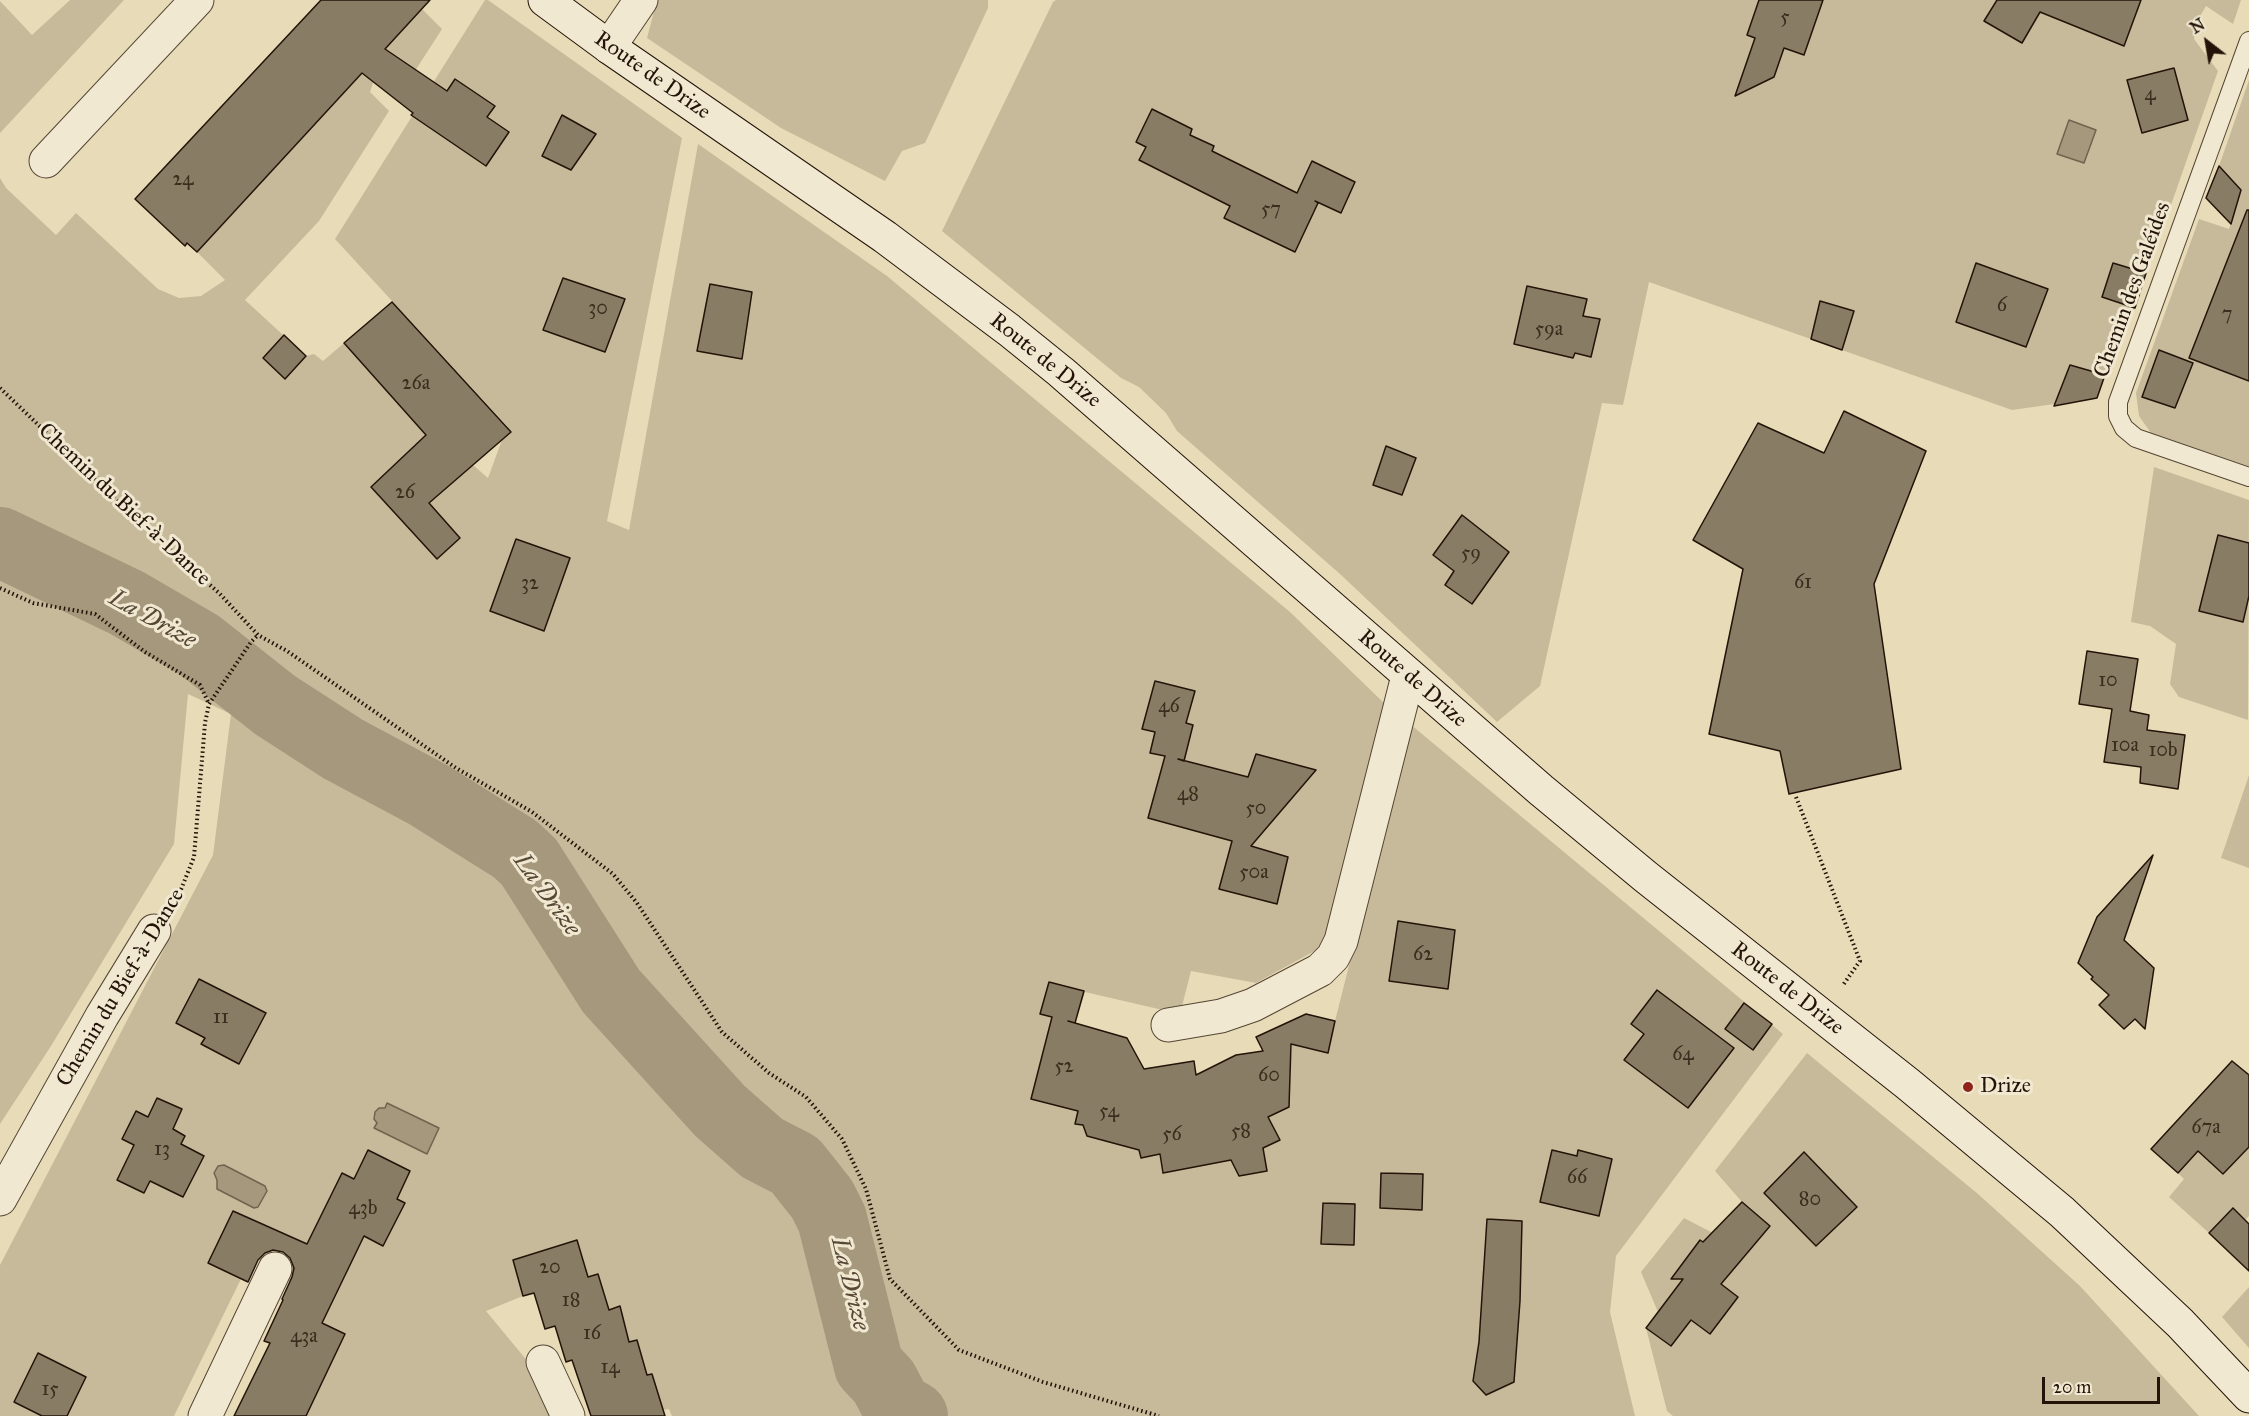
<!DOCTYPE html>
<html>
<head>
<meta charset="utf-8">
<style>
	body { margin:0 }
	#map { position:relative; width:2249px; height:1416px; overflow:hidden; background:#e8dcb8; font-family:"IM FELL Great Primer",serif }
	canvas { display:block }
	.north { position:absolute; left:2177px; top:12px; width:60px; height:60px; -webkit-text-stroke:4px #f0e8d1; paint-order:stroke; rotate:329deg; font-size:16px; font-weight:700; line-height:24px; text-align:center; color:#231308 }
	.north::after { content:''; display:block; margin:auto; width:21px; height:27px; background:#231308; clip-path:polygon(50% 0,100% 100%,50% 72%,0 100%) }
	.scale { position:absolute; left:2042px; top:1377px; width:118px; height:27px; box-sizing:border-box; border:3px solid #231308; border-top:0; padding-left:8px; font-size:18px; line-height:21px; white-space:nowrap; color:#231308; -webkit-text-stroke:4px #f0e8d1; paint-order:stroke }
</style>
</head>
<body>
<div id="map">
<canvas width="2249" height="1416"></canvas>
<div class="north">N</div>
<div class="scale">20 m</div>
</div>
<script>
const g = document.querySelector('canvas').getContext('2d');
g.lineJoin = 'round';
function fill(path, color) { g.fillStyle = color; g.fill(path, 'evenodd'); }
const toPath = rows => new Path2D(rows.map(r => 'M' + r).join(''));
function stroke(path, color, width, dash) { g.strokeStyle = color; g.lineWidth = width; g.lineCap = dash ? 'butt' : 'round'; g.setLineDash(dash || []); g.stroke(path); }
function drawText(font, color, halo, rows, align = 'center') {
  g.font = font + ' "IM FELL Great Primer",serif'; g.lineWidth = 6; g.setLineDash([]); g.textBaseline = 'middle'; g.strokeStyle = halo; g.fillStyle = color; for (const [text, x, y, turn = 0] of rows) {
    g.save(); g.translate(x, y); g.rotate((+turn || 0) * Math.PI / 180); g.textAlign = isNaN(turn) ? turn : align; if (halo) g.strokeText(text, 0, 0); g.fillText(text, 0, 0); g.restore();
  }
}
const green = toPath([
	[70,0,124,0,0,133,0,1,32,35],
	[485,0,488,0,682,138,607,521,629,530,698,144,887,276,1290,612,1385,704,1322,947,1256,983,1191,971,1180,1014,1085,992,1075,1023,1090,1027,1092,1056,1075,1123,1083,1125,1087,1136,1115,1144,1136,1133,1140,1158,1160,1154,1164,1173,1263,1148,1268,1117,1289,1107,1279,1086,1290,1081,1292,1037,1285,1023,1308,1014,1335,1021,1410,724,1783,1034,1616,1256,1610,1312,1635,1416,672,1416,669,1409,663,1410,652,1374,647,1375,637,1340,629,1342,620,1307,609,1310,598,1274,588,1277,576,1240,513,1260,523,1296,486,1311,534,1369,554,1416,234,1416,344,1334,316,1321,290,1285,286,1272,296,1254,261,1238,174,1416,0,1416,0,1265,213,855,231,714,188,694,174,844,51,1046,0,1124,0,178,6,188,56,235,76,213,158,289,179,298,201,296,225,280,197,252,422,9,442,29,406,85,375,77,370,92,389,111,319,221,245,300,306,356,314,354,323,361,344,343,461,475,473,465,488,478,507,426,335,239],
	[657,0,988,0,988,8,925,143,902,151,885,181,781,128,647,38],
	[1056,0,2241,0,2233,24,2206,6,2199,18,2194,39,2218,71,2132,316,2117,323,2111,346,2117,357,2112,369,2105,375,2097,398,2012,410,1649,282,1623,405,1602,403,1540,686,1497,722,1340,574,1177,431,1166,413,1139,387,1121,378,942,231,1053,2],
	[2249,80,2249,467,2151,433,2139,416,2136,393,2199,219,2229,229,2241,190,2219,166],
	[2154,467,2249,500,2248,720,2179,697,2170,684,2176,644,2150,626,2131,622],
	[2249,775,2249,868,2221,858],
	[1807,1053,1978,1194,2080,1286,2199,1416,1673,1416,1667,1411,1646,1328,1658,1312,1641,1272,1684,1218,1713,1233,1742,1202,1715,1171],
	[2249,1147,2249,1216,2245,1220,2232,1209,2209,1233,2169,1197,2184,1179,2178,1173,2198,1151,2209,1161,2212,1158],
	[2249,1287,2249,1348,2222,1317]
]);
const water = toPath([
	[2069,120,2096,130,2084,163,2057,154,2069,120],
	[387,1103,439,1128,427,1154,374,1128,377,1123,374,1119,375,1112,379,1108,385,1108,387,1103],
	[224,1165,265,1186,267,1191,258,1207,254,1208,217,1189,217,1180,214,1173,218,1166,224,1165]
]);
const river = toPath([
	[0,542,127,603,199,645,275,705,343,749,429,795,515,849,529,862,611,991,720,1111,762,1148,795,1165,822,1199,832,1219,869,1366,884,1382,897,1407,913,1416]
]);
const building = toPath([
	[321,0,430,0,385,49,447,91,455,79,495,106,487,117,509,132,486,166,411,115,413,113,362,73,197,252,187,243,185,246,135,199,321,0],
	[1759,0,1823,0,1804,55,1784,48,1774,77,1735,96,1755,38,1747,35,1759,0],
	[1997,0,2141,0,2124,46,2040,12,2022,43,1984,21,1997,0],
	[2174,68,2188,120,2142,133,2127,80,2174,68],
	[1152,109,1192,129,1190,135,1214,146,1212,151,1297,193,1312,161,1355,182,1341,213,1315,201,1318,203,1295,252,1224,218,1230,206,1139,160,1146,147,1136,142,1152,109],
	[562,115,596,134,571,170,542,156,562,115],
	[2219,166,2241,190,2231,224,2206,198,2219,166],
	[2247,210,2249,210,2249,381,2189,358,2247,210],
	[1976,263,2048,289,2026,347,1956,322,1976,263],
	[2113,263,2146,273,2135,308,2102,297,2113,263],
	[563,278,625,299,605,352,543,330,563,278],
	[710,284,752,292,742,359,697,351,710,284],
	[1527,286,1587,299,1583,316,1600,319,1591,357,1575,353,1573,358,1514,344,1527,286],
	[1820,301,1854,311,1842,350,1811,339,1820,301],
	[392,302,511,432,429,503,460,538,437,559,371,487,426,435,344,343,392,302],
	[284,335,306,356,285,379,263,358,284,335],
	[2159,350,2193,363,2175,408,2142,397,2159,350],
	[2070,365,2105,375,2097,398,2054,406,2070,365],
	[1844,411,1926,451,1874,584,1901,769,1789,794,1780,751,1709,734,1743,569,1693,540,1758,423,1824,453,1844,411],
	[1386,446,1416,458,1402,495,1373,485,1386,446],
	[1462,515,1509,552,1472,604,1445,585,1454,571,1433,555,1462,515],
	[2218,535,2249,543,2249,596,2243,622,2199,611,2218,535],
	[516,539,570,558,544,631,490,611,516,539],
	[2087,651,2138,659,2130,711,2149,715,2147,730,2185,735,2178,789,2140,783,2141,767,2104,762,2112,709,2079,704,2087,651],
	[1155,681,1195,691,1186,723,1193,725,1184,761,1178,759,1248,777,1256,754,1316,770,1251,846,1288,857,1277,904,1219,889,1232,841,1148,818,1165,756,1150,753,1155,732,1142,729,1155,681],
	[2153,855,2124,940,2154,968,2145,1029,2135,1019,2124,1029,2099,1005,2109,995,2091,979,2093,977,2078,963,2097,917,2153,855],
	[1398,921,1455,930,1448,989,1389,981,1398,921],
	[199,979,266,1013,239,1064,201,1044,205,1038,176,1023,199,979],
	[1049,982,1084,991,1075,1023,1068,1021,1127,1038,1144,1069,1194,1061,1196,1075,1236,1055,1263,1051,1256,1037,1306,1014,1335,1021,1328,1053,1291,1044,1289,1107,1268,1117,1280,1140,1263,1148,1267,1171,1239,1176,1231,1160,1163,1173,1160,1154,1141,1158,1139,1150,1087,1136,1083,1125,1075,1124,1078,1111,1031,1099,1052,1017,1040,1014,1049,982],
	[1657,990,1734,1048,1688,1108,1624,1060,1644,1034,1631,1024,1657,990],
	[1744,1003,1772,1024,1753,1050,1725,1029,1744,1003],
	[2232,1061,2249,1075,2249,1147,2223,1174,2198,1151,2178,1173,2151,1149,2232,1061],
	[157,1098,182,1109,173,1129,185,1136,181,1144,204,1156,183,1197,150,1181,144,1193,117,1180,134,1145,122,1139,136,1111,148,1117,157,1098],
	[368,1150,410,1171,397,1199,405,1203,383,1246,364,1236,322,1323,345,1334,306,1416,234,1416,270,1343,264,1341,283,1300,282,1299,292,1277,294,1268,290,1258,283,1252,273,1250,265,1253,258,1260,248,1282,208,1263,233,1211,307,1244,342,1173,354,1179,368,1150],
	[1552,1150,1577,1156,1578,1150,1612,1159,1599,1216,1540,1202,1552,1150],
	[1804,1152,1857,1207,1816,1246,1764,1193,1804,1152],
	[1381,1173,1423,1174,1422,1210,1380,1208,1381,1173],
	[1742,1202,1770,1226,1721,1284,1738,1297,1710,1334,1691,1320,1671,1346,1646,1328,1683,1279,1671,1279,1700,1240,1703,1242,1742,1202],
	[1323,1203,1355,1204,1354,1245,1321,1244,1323,1203],
	[2233,1208,2249,1224,2249,1271,2209,1233,2233,1208],
	[1487,1219,1522,1221,1520,1301,1514,1382,1486,1395,1473,1381,1479,1342,1487,1219],
	[577,1240,588,1277,598,1274,609,1310,620,1306,629,1342,637,1340,647,1375,652,1374,665,1416,591,1416,572,1360,566,1362,555,1326,545,1329,534,1293,523,1296,513,1260,577,1240],
	[38,1353,86,1377,67,1416,42,1416,14,1402,38,1353]
]);
const path = toPath([
	[0,388,133,516,219,593,258,635,287,651,456,768,532,812,613,874,637,903,722,1032,769,1073,806,1097,842,1139,866,1189,890,1279,959,1350,1043,1382,1159,1416],
	[0,588,33,603,95,614,145,652,200,685,209,704],
	[1796,797,1860,961,1843,985],
	[176,902,194,857,205,723,209,704,251,642,258,635]
]);
const lane = toPath([
	[2249,41,2118,402,2118,416,2124,428,2136,438,2249,477]
]);
const street = toPath([
	[609,47,641,0],
	[46,161,197,0],
	[1168,1025,1221,1016,1253,1005,1320,970,1333,957,1341,941,1408,676],
	[0,1199,102,1016,154,931],
	[543,1362,568,1416],
	[205,1416,275,1269]
]);
const secondary = toPath([
	[545,0,609,47,885,237,1009,330,1061,372,1541,790,1646,877,1908,1084,2062,1212,2180,1323,2249,1396]
]);
const markers = [
	[1968,1087,6,"#8f2418"]
];
const numberNames = [
	["5",1785,18],
	["4",2150,95],
	["24",183,180],
	["57",1271,210],
	["6",2002,306],
	["30",598,309],
	["7",2227,315],
	["59a",1549,330],
	["26a",416,384],
	["26",405,493],
	["59",1471,554],
	["61",1803,583],
	["32",530,584],
	["10",2108,681],
	["46",1169,707],
	["10a",2125,746],
	["10b",2163,751],
	["48",1188,795],
	["50",1256,809],
	["50a",1254,873],
	["62",1423,955],
	["11",221,1018],
	["64",1683,1055],
	["52",1064,1067],
	["60",1269,1076],
	["54",1109,1112],
	["67a",2206,1128],
	["58",1241,1132],
	["56",1172,1135],
	["13",162,1150],
	["66",1577,1178],
	["80",1810,1200],
	["43b",363,1209],
	["20",550,1268],
	["18",571,1301],
	["16",592,1334],
	["43a",304,1337],
	["14",610,1368],
	["15",50,1390]
];
const streetNames = [
	["Route de Drize",652,76,35],
	["Chemin des Galéides",2133,290,-70],
	["Route de Drize",1045,361,39],
	["Chemin du Bief-à-Dance",124,505,43],
	["Route de Drize",1412,679,41],
	["Chemin du Bief-à-Dance",121,988,-59],
	["Route de Drize",1787,989,38]
];
const poiNames = [
	["Drize",1980,1087]
];
const waterNames = [
	["La Drize",152,620,29],
	["La Drize",546,895,54],
	["La Drize",849,1284,76]
];
fill(green, '#c7ba9a');
fill(water, '#a5987c');
stroke(water, '#71634e', 1.5);
stroke(river, '#a5987c', 70);
fill(building, '#897c64');
stroke(building, '#231308', 1.5);
stroke(lane, '#544534', 20);
stroke(street, '#544534', 35);
stroke(secondary, '#231308', 35);
stroke(path, '#231308', 4, [1.5, 3]);
stroke(lane, '#f0e8d1', 18);
stroke(street, '#f0e8d1', 33);
stroke(secondary, '#f0e8d1', 33);
for (const [x, y, r, color] of markers) { const dot = new Path2D(); dot.arc(x, y, r, 0, 2 * Math.PI); g.fillStyle = color; g.fill(dot); stroke(dot, '#f0e8d1', 2); }
drawText('20px', '#3c2d1f', null, numberNames);
drawText('22px', '#231308', '#f0e8d1', streetNames);
drawText('22px', '#231308', '#f0e8d1', poiNames, 'left');
drawText('italic 24px', '#574836', '#f0e8d1', waterNames);
</script>
</body>
</html>
